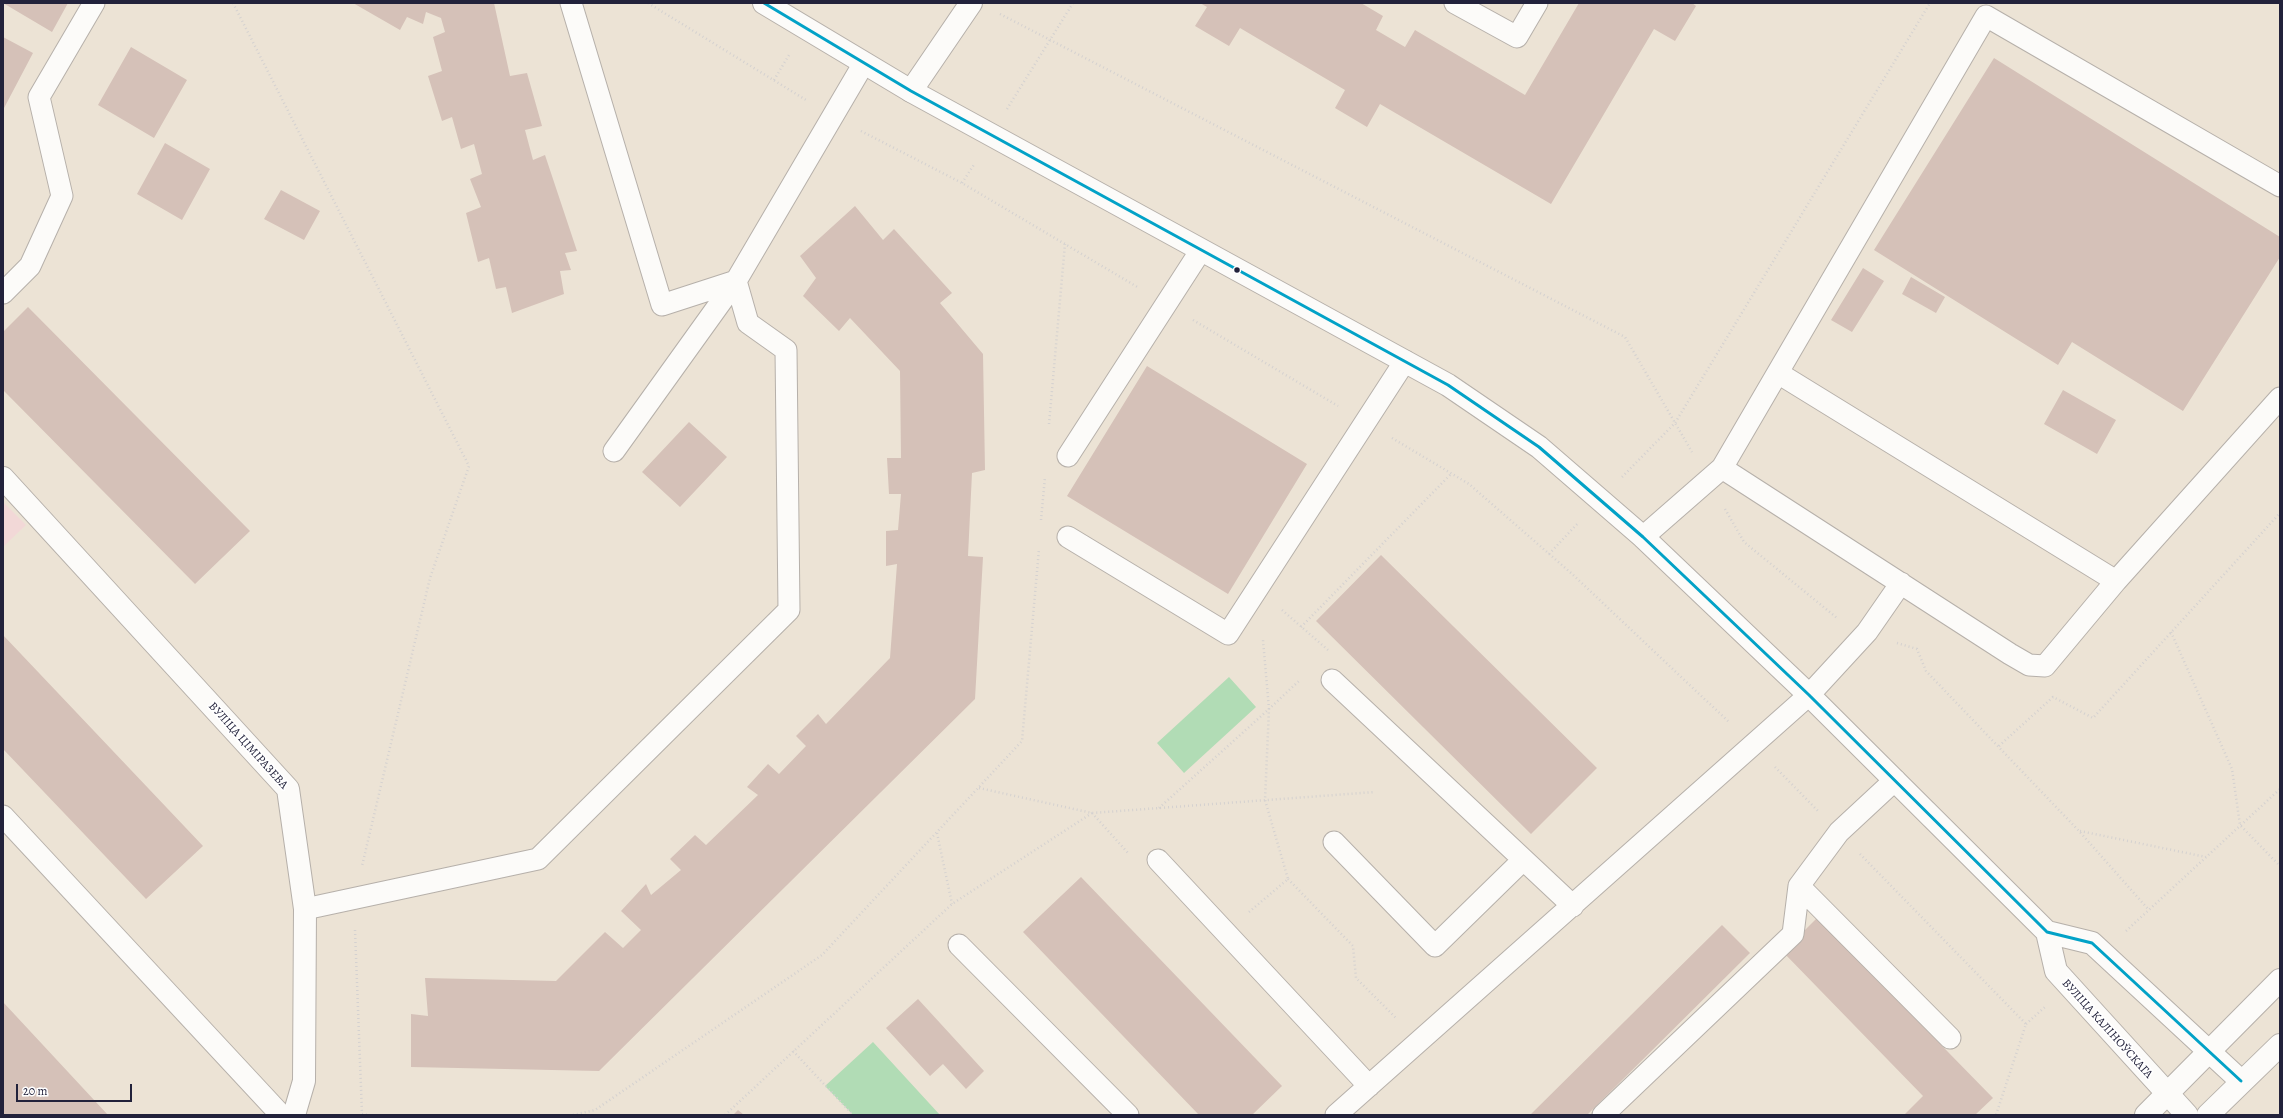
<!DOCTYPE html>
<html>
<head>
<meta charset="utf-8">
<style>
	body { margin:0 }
	#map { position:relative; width:2283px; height:1118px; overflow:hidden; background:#ece3d5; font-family:Alegreya,serif }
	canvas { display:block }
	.frame { position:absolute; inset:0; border:4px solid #22223b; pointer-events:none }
	.scale { position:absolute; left:16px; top:1084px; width:116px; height:18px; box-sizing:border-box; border:2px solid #22223b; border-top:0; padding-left:5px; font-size:12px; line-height:14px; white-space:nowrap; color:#22223b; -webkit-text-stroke:3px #fff; paint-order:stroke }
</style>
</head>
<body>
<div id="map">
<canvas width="2283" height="1118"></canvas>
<div class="frame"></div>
<div class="scale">20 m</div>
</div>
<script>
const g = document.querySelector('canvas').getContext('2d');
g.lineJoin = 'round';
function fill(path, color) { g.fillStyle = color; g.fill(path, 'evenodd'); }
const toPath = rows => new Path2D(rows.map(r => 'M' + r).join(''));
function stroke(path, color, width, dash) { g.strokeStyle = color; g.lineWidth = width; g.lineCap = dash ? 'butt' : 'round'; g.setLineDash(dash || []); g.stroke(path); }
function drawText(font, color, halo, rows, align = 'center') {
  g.font = font + ' Alegreya,serif'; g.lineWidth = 3.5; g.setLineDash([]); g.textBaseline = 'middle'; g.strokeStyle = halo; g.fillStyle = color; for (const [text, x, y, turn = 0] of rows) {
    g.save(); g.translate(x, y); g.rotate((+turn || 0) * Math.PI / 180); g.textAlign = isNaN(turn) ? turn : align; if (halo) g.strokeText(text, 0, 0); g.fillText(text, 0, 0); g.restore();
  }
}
const built = toPath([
	[3,502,26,525,3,547]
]);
const green = toPath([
	[1229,677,1256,707,1184,773,1157,743],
	[873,1042,940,1115,853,1115,825,1086]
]);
const building = toPath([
	[3,3,68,3,52,32],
	[353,3,494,3,510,76,527,73,542,126,525,130,533,160,545,155,577,251,565,253,571,270,560,271,564,294,512,313,506,287,496,289,489,258,478,262,466,213,481,207,470,179,482,174,474,144,461,149,452,117,442,121,428,76,442,71,433,37,445,32,441,18,426,12,423,24,407,17,400,30],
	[1200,3,1361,3,1383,16,1376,30,1405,47,1415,30,1525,95,1579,3,1692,3,1696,6,1675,41,1654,29,1551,204,1380,104,1367,127,1335,108,1345,90,1240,28,1229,46,1195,26,1207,7],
	[3,37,33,53,3,110],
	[131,47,187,80,154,138,98,105],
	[1994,58,2280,237,2280,257,2183,411,2072,342,2058,365,1874,250],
	[165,143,210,169,182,220,137,194],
	[281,190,320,211,304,240,264,219],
	[855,206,883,240,894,229,952,293,940,303,983,354,985,470,972,473,968,556,983,557,975,699,599,1071,411,1067,411,1014,428,1016,425,978,556,981,605,932,623,948,641,930,621,911,646,884,651,895,681,870,670,859,695,835,706,845,758,795,747,787,768,764,779,774,806,746,796,736,818,714,826,724,890,658,897,564,886,566,886,531,898,530,901,494,889,494,887,458,901,458,900,371,850,318,839,331,803,296,816,278,800,256],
	[1863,268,1884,281,1852,332,1831,320],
	[1911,277,1945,297,1936,313,1902,294],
	[28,307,250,531,195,584,3,390,3,332],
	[1147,366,1307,464,1228,594,1067,496],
	[2063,390,2116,420,2097,454,2044,424],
	[689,422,727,457,680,507,642,472],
	[1381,555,1597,768,1531,834,1316,621],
	[3,635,203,846,146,899,3,749],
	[1081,877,1282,1086,1252,1115,1199,1115,1023,932],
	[1817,918,1993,1098,1975,1115,1904,1115,1923,1096,1783,952],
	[1722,925,1750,953,1587,1115,1530,1115],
	[918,999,984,1071,966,1089,943,1064,930,1076,886,1028],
	[3,1002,108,1115,3,1115],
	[738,1110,744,1115,733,1115]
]);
const path = toPath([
	[233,3,469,466,430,578,362,866],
	[648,3,806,100],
	[1000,14,1625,337,1692,452],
	[774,80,789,55],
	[1007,109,1073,3],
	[861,131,962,183,1139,288],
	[962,183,975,163],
	[1193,320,1338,406],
	[1049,424,1065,244],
	[1392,438,1469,484,1571,573,1730,723],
	[1622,477,1675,423,1930,3],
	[1725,509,1744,542,1837,618],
	[1041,520,1045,477],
	[1549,554,1579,522],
	[1282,610,1328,650],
	[1301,627,1452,473],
	[2171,632,2232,769,2240,825,2280,866],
	[1897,643,1917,649,1926,671,2079,831,2149,910],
	[1999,746,2053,697,2093,718,2280,513],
	[1775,767,1818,811],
	[979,788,1092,813,1375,792],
	[1159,808,1269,709,1263,640],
	[1092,813,1128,853],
	[2080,831,2206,857],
	[937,833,952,904],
	[1860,854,2026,1024,1996,1115],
	[1288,879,1353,946,1356,978,1397,1019],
	[1249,912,1288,879,1265,800,1269,709,1300,680],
	[355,930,362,1114,369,1115],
	[2126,931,2280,789],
	[2026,1024,2045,1007],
	[793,1051,853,1115],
	[573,1115,595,1110,822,955,1022,741,1039,549],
	[725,1115,952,904,1092,813]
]);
const service = toPath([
	[571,3,662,305,736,281],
	[1455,3,1517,37,1537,3],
	[3,293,30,266,62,196,39,97,94,3],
	[1778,373,2116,581],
	[614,451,736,281],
	[1068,456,1201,250],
	[1722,468,2010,654,2029,665,2045,666,2116,581,2280,398],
	[1068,537,1228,634,1405,361],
	[1643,537,1722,468,1986,16,2280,186],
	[1332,680,1573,906],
	[1895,780,1839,832,1799,886,1950,1038],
	[3,816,281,1115],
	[1334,842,1435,946,1523,860],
	[1158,860,1369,1086],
	[305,909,538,859,789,610,786,350,748,323,736,281,864,63],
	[959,945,1128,1115],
	[1336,1115,1809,695,1867,632,1901,583],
	[1603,1115,1793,934,1799,886]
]);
const minor = toPath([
	[911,91,971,3],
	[3,478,288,789,305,909,304,1081,294,1115]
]);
const tertiary = toPath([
	[764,3,911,91,1448,385,1539,447,1643,537,1809,695,2047,932,2092,943,2241,1081],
	[2047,932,2056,971,2187,1115]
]);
const primary = toPath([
	[2146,1115,2280,980],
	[2208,1115,2280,1045]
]);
const bus1 = toPath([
	[764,3,911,91,1448,385,1539,447,1643,537,1809,695,2047,932,2092,943,2241,1081]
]);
const markers = [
	[1237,270,3.5,"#22223b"]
];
const streetNames = [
	["ВУЛІЦА ЦІМІРАЗЕВА",248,746,48],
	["ВУЛІЦА КАЛІНОЎСКАГА",2107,1029,48]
];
fill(built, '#f2d8d7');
fill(green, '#b1dcb5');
fill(building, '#d5c1b8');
stroke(service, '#b6b0aa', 23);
stroke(minor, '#b6b0aa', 24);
stroke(tertiary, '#b6b0aa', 24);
stroke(primary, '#b6b0aa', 24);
stroke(path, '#d4d1d0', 2.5, [1, 3]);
stroke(service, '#fcfbf9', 21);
stroke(minor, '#fcfbf9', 22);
stroke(tertiary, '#fcfbf9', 22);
stroke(primary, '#fcfbf9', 22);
stroke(bus1, '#02a2c7', 3);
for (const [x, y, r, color] of markers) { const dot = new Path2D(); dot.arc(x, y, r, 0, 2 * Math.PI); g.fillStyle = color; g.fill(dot); stroke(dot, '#fff', 1.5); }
drawText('12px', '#22223b', '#fff', streetNames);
</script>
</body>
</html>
